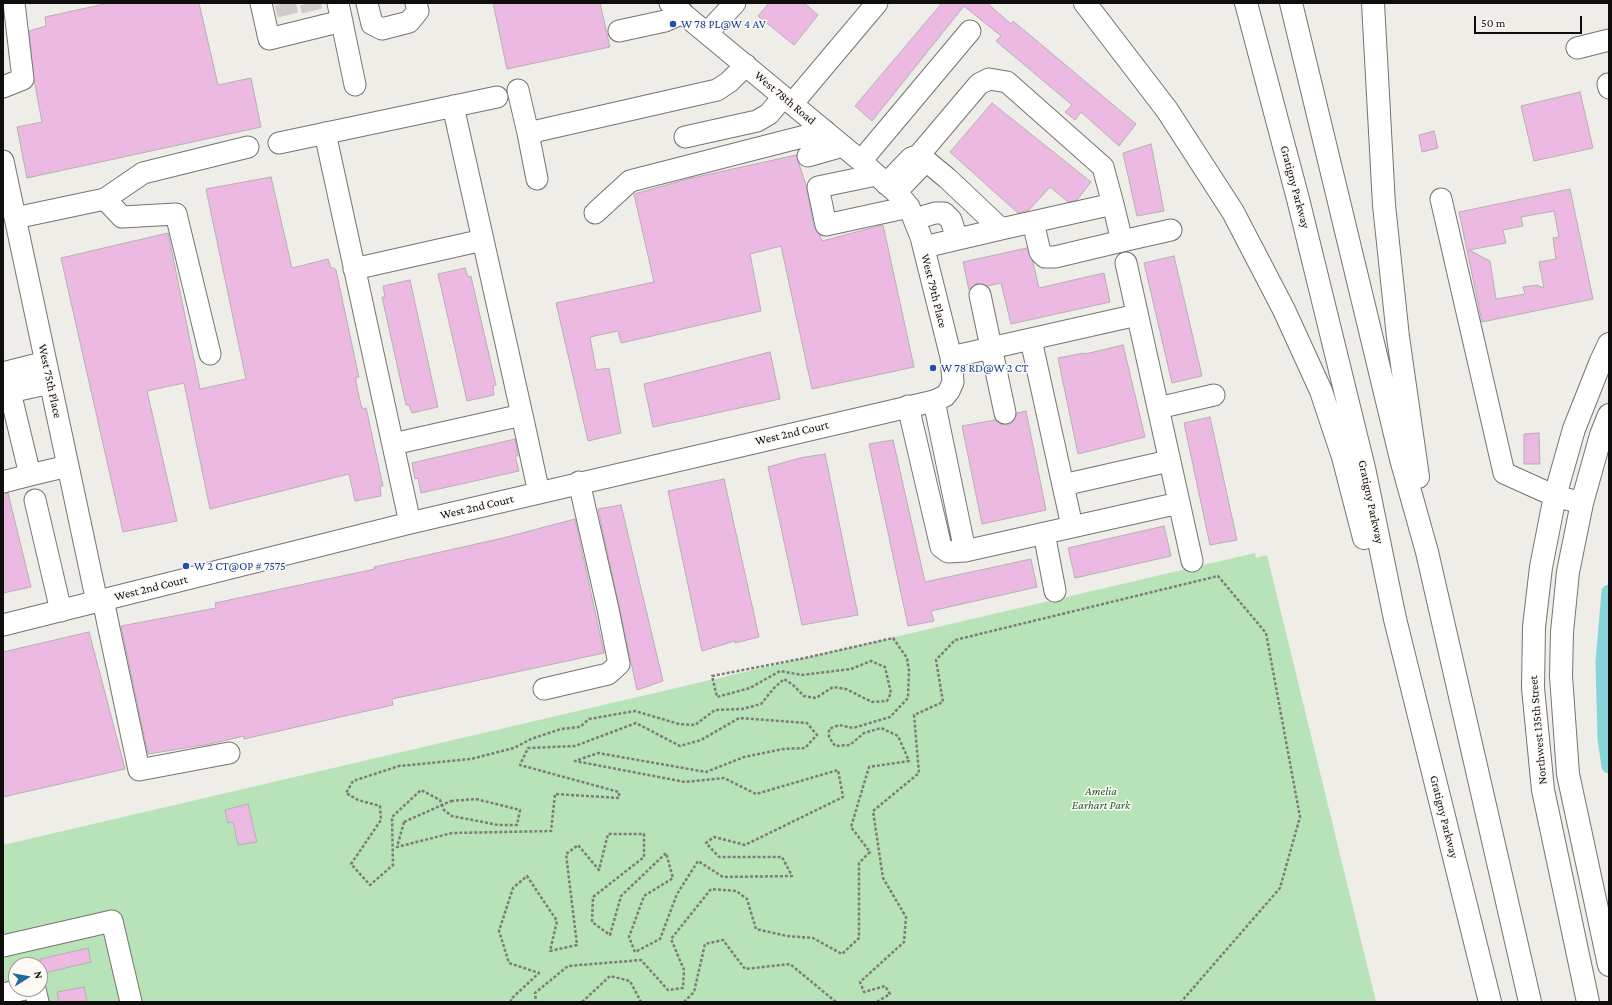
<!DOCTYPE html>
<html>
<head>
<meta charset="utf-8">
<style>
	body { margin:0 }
	#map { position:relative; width:1612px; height:1005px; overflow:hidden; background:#efede8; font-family:"Crimson Pro",serif }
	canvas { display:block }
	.frame { position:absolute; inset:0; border:4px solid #0f0e0d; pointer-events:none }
	.north { position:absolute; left:8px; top:957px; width:40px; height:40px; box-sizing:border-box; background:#fdfaf5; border:1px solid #9e9c98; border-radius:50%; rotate:79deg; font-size:11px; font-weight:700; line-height:16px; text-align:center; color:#0f0e0d }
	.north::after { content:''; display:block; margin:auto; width:14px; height:18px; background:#1e6c9e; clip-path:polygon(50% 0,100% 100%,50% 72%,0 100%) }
	.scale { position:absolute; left:1474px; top:16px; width:108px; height:18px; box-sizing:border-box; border:2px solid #0f0e0d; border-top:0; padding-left:5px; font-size:12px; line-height:14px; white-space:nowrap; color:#0f0e0d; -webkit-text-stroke:3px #fdfaf5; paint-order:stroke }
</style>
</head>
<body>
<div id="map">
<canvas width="1612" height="1005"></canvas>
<div class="frame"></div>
<div class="north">N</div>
<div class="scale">50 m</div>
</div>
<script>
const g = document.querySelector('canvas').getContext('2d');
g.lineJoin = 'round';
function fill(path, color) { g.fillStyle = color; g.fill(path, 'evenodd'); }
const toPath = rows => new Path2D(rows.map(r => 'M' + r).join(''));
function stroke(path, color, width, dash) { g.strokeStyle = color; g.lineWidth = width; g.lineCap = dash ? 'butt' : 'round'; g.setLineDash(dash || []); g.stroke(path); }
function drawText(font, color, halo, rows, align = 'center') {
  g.font = font + ' "Crimson Pro",serif'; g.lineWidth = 3; g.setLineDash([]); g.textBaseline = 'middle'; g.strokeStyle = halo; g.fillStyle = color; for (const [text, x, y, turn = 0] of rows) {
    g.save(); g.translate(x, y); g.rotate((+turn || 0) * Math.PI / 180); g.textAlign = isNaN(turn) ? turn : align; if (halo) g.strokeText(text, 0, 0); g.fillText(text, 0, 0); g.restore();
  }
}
const green = toPath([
	[1255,553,1256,558,1267,555,1376,1002,3,1002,3,845],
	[16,965,40,965,40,989,16,989]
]);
const canal = toPath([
	[1609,592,1603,662,1605,739,1609,766]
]);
const building = toPath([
	[109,3,199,3,218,85,251,78,261,127,27,178,17,127,42,122,34,80,29,31,46,26,45,17,109,3],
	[493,3,600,3,610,47,507,69,493,3],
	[769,3,804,3,818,15,794,45,758,16,769,3],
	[942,3,987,3,1011,24,1013,21,1136,124,1119,146,1081,112,1075,120,1065,112,1072,105,996,41,1001,36,964,6,872,121,855,106,942,3],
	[1580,92,1593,148,1534,161,1521,106,1580,92],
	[992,103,1091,182,1077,200,1068,202,1050,187,1029,210,1018,213,950,152,992,103],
	[1434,131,1438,148,1422,152,1419,135,1434,131],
	[1151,144,1164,211,1137,216,1123,153,1151,144],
	[796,155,806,185,814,227,820,235,822,241,883,225,914,367,812,389,781,246,750,254,761,311,621,343,618,331,590,337,596,370,609,368,621,433,588,441,556,303,654,282,634,194,692,178,796,155],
	[271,177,292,268,328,259,331,268,334,268,336,270,358,373,359,377,356,377,356,382,361,405,363,409,366,408,367,412,381,477,383,486,380,486,381,496,355,501,349,474,210,509,184,383,147,391,177,521,123,532,61,258,168,233,200,389,246,379,206,189,271,177],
	[1570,189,1593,299,1482,322,1459,212,1570,189],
	[1554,211,1559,237,1553,238,1556,259,1539,262,1544,288,1537,285,1523,287,1525,294,1496,299,1490,261,1469,250,1506,243,1503,230,1523,226,1521,217,1554,211],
	[1027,248,1033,262,1039,288,1104,273,1110,302,1011,324,1001,283,987,286,977,283,969,290,963,262,1027,248],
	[1174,256,1202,376,1172,383,1144,263,1174,256],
	[465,268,468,277,471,276,472,281,496,385,493,386,494,395,467,401,438,274,465,268],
	[410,280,438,407,412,413,409,405,406,405,382,297,385,297,383,286,410,280],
	[1123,345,1145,437,1078,454,1058,358,1084,353,1085,354,1123,345],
	[770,352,780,399,653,427,644,384,770,352],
	[1026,411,1046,510,982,524,962,426,995,420,1001,424,1008,425,1013,422,1017,413,1026,411],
	[1210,417,1237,540,1210,545,1184,423,1210,417],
	[1539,433,1540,464,1524,464,1524,434,1539,433],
	[515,439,518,456,515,456,519,471,421,493,418,478,415,479,412,463,515,439],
	[893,440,925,582,1031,559,1037,587,931,611,934,621,908,626,869,444,893,440],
	[825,454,858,615,802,625,768,467,800,458,825,454],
	[724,479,759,637,735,643,735,641,702,651,668,491,724,479],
	[8,493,31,587,3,593,3,494,8,493],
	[621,505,663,681,637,690,598,509,621,505],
	[575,519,604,653,392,699,393,705,244,739,244,736,210,744,148,754,121,626,216,608,215,603,375,569,374,567,503,538,575,519],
	[1164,526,1171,556,1075,578,1068,548,1164,526],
	[89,632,125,769,3,797,3,652,89,632],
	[248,804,257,842,238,845,233,822,228,823,225,810,248,804],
	[88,948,91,962,40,974,40,959,88,948],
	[84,987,87,1002,59,1002,57,992,84,987]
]);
const minorTunnel = toPath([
	[285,3,288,15],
	[310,3,312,11]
]);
const path = toPath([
	[451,801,476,799,520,810,517,825,498,825,452,816,444,810,440,800,421,790,392,817,393,865,370,885,351,864,381,820,380,806,358,800,346,793,353,781,399,766,471,759,514,748,531,739,561,729,580,727,589,719,635,711,679,724,695,725,715,710,742,709,761,704,774,688,784,679,793,685,804,696,816,698,833,687,846,689,872,702,887,701,891,693,885,667,871,661,851,669,802,675,780,671,750,688,717,697,712,676,805,658,893,638,907,658,909,671,908,698,890,717,853,728,839,725,829,729,829,737,835,746,850,745,864,733,881,728,898,736,909,761,869,767,851,827,870,852,859,863,859,938,842,954,813,938,787,936,756,929,747,899,736,891,711,889,671,939,684,970,683,988,668,990,641,960,568,966,535,993,536,1002],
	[404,822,397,847,452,833,551,831,555,794,619,798,619,792,520,765,528,748,575,746,636,723,680,746,701,740,739,718,807,723,817,735,805,748,783,749,744,757,706,772,598,753,575,761,685,782,724,778,756,794,838,770,843,797,745,845,714,837,706,843,719,857,782,857,792,876,723,877,698,861,677,894,660,939,635,952,629,937,644,896,673,878,666,853,621,896,610,935,592,922,593,897,644,857,644,834,608,834,599,870,578,845,566,854,577,945,550,951,557,921,527,876,513,888,499,931,509,963,539,973,511,999,511,1002],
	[582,1002,610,976,630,981,641,1002],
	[684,1002,694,992,705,944,723,940,745,969,790,964,836,1002],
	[877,1002,890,994,885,986,864,992,860,982,904,942,906,917,883,878,873,811,919,773,914,715,943,702,936,660,955,640,1218,576,1266,633,1300,817,1280,888,1181,1002]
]);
const minor = toPath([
	[261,3,269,39,342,21],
	[338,3,355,85],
	[367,3,372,24,382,29,409,22,418,11,416,3],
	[619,31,665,21,683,13],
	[707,33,735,3],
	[1577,48,1609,40],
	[989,79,1007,82,1103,167,1113,204,1001,229,947,178,919,155,979,84,989,79],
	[1608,84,1609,88],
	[3,87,23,79,14,3],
	[518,90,528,133],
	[792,104,877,3],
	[453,106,483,240],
	[325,133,410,523],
	[685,137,757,121,769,114,783,97],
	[279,143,497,97],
	[808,156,843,146],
	[3,161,97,602],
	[861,161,970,31],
	[876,175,818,187,826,225,909,207],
	[537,179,528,133,717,90,729,82,746,65],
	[886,184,911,158,919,155,921,166,896,192],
	[105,199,143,173,248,147],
	[1441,199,1504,473,1555,496,1582,503],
	[595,213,630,181,825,131],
	[15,218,105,199,122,217,176,214,210,354],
	[915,219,935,213,944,213,951,220,957,239],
	[1033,222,1040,252,1045,257,1055,257,1122,241,1113,204],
	[1122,241,1171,230],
	[924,247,1001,229],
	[1126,263,1192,561],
	[354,269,483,240,522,415,393,444],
	[980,295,1005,413],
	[1031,340,1072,526],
	[951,357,1137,315],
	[3,373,46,362],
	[50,383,10,392,30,475,68,466],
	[934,401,965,551],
	[908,406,941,547,948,552,965,551,1179,503],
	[1158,408,1214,395],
	[522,415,539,493],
	[3,482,30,475],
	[1063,485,1169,461],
	[35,500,61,611],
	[1044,533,1055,591],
	[103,600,139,770,229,753],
	[3,625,410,523,934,401,945,396,949,391,953,382,951,357,921,237,909,207,899,195,861,161,670,3],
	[544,689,608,674,619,664,608,609,579,482],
	[3,946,112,921,131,1002],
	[35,989,38,1002],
	[3,994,25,989]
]);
const major = toPath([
	[1609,415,1601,435,1582,503,1568,572,1562,632,1561,676,1568,774,1609,965],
	[1588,1002,1543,790,1533,688,1534,627,1541,567,1555,496,1574,429,1601,361,1609,344]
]);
const highway = toPath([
	[1085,3,1167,110,1233,212,1284,310,1321,391,1343,457,1364,538],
	[1246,3,1298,199,1364,468,1395,619,1490,1002],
	[1291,3,1401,459,1427,552,1530,1002],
	[1373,3,1384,205,1398,337,1418,477]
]);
const pathBridge = toPath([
	[404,822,451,801]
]);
const markers = [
	[673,24,4,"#1a4fb4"],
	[933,368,4,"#1a4fb4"],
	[186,566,4,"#1a4fb4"]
];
const transitNames = [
	["W 78 PL@W 4 AV",681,24],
	["W 78 RD@W 2 CT",941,368],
	["W 2 CT@OP # 7575",194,566]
];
const streetNames = [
	["West 78th Road",785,98,40],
	["Gratigny Parkway",1295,187,75],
	["West 79th Place",934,291,76],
	["West 75th Place",50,381,78],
	["West 2nd Court",792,433,-13],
	["Gratigny Parkway",1371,502,78],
	["West 2nd Court",477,507,-13],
	["West 2nd Court",151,588,-14],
	["Northwest 135th Street",1538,730,-95],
	["Gratigny Parkway",1444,817,76]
];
const parkNames = [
	["Amelia",1101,791],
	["Earhart Park",1101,805]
];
fill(green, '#b8e3b8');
stroke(canal, '#85d5da', 15);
fill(building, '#ebb9e2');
stroke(building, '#b4b0b3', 1);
stroke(minorTunnel, '#cdccc7', 21, [21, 10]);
stroke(minor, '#767470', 23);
stroke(major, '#767470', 24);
stroke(highway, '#767470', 24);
stroke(path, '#7e7c79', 2.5, [3, 2]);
stroke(minor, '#fff', 21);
stroke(major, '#fff', 22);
stroke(highway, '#fff', 22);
stroke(pathBridge, '#7e7c79', 2.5, [3, 2]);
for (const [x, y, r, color] of markers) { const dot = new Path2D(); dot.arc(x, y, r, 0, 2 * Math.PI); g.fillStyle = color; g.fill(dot); stroke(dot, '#fdfaf5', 1.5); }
drawText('12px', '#164399', '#fdfaf5', transitNames, 'left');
drawText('12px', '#0f0e0d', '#fdfaf5', streetNames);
drawText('italic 12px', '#1d5c24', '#fdfaf5', parkNames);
</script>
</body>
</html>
